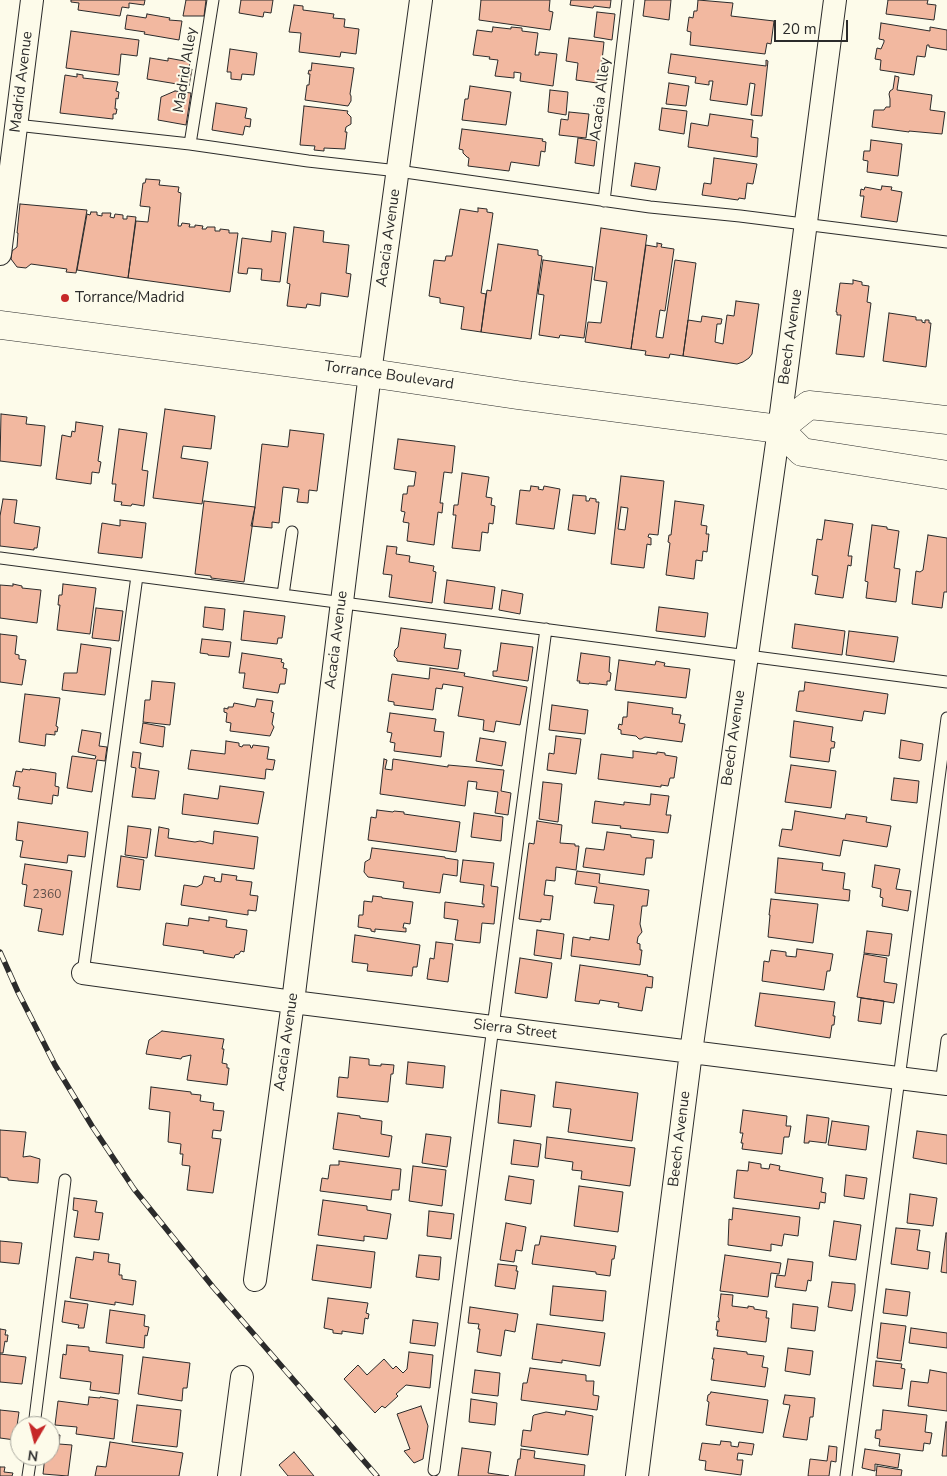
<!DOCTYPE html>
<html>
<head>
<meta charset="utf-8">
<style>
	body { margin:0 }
	#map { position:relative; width:947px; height:1476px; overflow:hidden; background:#fdfbea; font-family:"Nunito Sans",sans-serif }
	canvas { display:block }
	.north { position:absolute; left:10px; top:1416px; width:50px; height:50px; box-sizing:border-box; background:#fdfbea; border:1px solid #a9a89e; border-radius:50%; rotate:188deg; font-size:14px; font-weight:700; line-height:20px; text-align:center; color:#2b2b2b }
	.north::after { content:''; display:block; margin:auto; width:18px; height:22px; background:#c62828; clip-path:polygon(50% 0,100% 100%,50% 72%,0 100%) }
	.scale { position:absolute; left:774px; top:20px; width:74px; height:22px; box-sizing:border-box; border:2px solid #2b2b2b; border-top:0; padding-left:6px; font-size:15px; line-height:18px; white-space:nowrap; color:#2b2b2b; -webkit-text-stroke:4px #fdfbea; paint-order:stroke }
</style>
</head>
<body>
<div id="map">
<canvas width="947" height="1476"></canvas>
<div class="north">N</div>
<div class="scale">20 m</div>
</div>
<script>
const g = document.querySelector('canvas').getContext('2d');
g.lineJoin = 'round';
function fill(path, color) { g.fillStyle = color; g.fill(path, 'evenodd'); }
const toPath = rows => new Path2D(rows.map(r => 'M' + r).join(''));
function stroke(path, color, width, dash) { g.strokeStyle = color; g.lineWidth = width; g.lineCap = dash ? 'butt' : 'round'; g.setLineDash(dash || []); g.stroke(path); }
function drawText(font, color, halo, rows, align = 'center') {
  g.font = font + ' "Nunito Sans",sans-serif'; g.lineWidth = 4; g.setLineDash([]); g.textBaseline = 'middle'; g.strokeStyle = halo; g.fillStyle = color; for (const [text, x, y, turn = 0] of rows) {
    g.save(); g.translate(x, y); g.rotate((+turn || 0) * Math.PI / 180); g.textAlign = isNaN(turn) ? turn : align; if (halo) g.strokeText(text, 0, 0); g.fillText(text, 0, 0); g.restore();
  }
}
const building = toPath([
	[71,0,145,0,144,5,129,3,129,8,122,7,120,16,78,10,79,3,71,2,71,0],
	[186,0,206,0,204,16,183,16,186,0],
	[241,0,273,0,271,13,264,12,263,17,239,13,241,0],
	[481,0,550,0,549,11,553,12,550,30,479,20,481,0],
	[571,0,611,0,610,8,594,6,593,8,570,5,571,0],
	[645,0,671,0,669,20,643,16,645,0],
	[698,0,733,3,731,16,774,21,771,44,767,43,765,54,690,45,691,32,687,31,689,17,693,18,694,11,697,11,698,0],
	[888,0,928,0,927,4,936,5,934,20,886,14,888,0],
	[294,5,303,6,303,10,334,14,333,18,345,19,344,27,359,29,356,54,341,52,340,57,299,52,301,33,289,32,294,5],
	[597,12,615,14,612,40,594,37,597,12],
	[147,14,170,18,169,20,182,21,179,40,144,34,145,32,125,29,127,15,146,18,147,14],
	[881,23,930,31,930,27,947,30,947,50,929,47,929,45,927,45,925,57,917,56,914,75,880,70,881,60,875,59,877,48,881,49,884,42,884,40,879,39,881,23],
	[493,27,511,29,511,27,522,28,522,31,538,33,535,55,539,55,539,52,557,54,553,86,520,81,521,73,514,72,514,78,495,76,498,60,489,59,490,57,473,55,477,30,492,32,493,27],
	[71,31,139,40,137,56,121,54,119,75,66,68,71,31],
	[569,38,604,42,601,70,598,70,597,83,576,80,578,63,566,61,569,38],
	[230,49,257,53,254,75,242,74,241,80,231,79,231,72,227,72,230,49],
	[671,54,766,66,766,60,768,61,762,116,751,115,755,84,750,83,747,105,710,100,713,81,709,81,709,85,695,83,696,77,668,73,671,54],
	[150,58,168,61,168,58,190,62,189,69,192,69,189,86,147,79,150,58],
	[312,63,354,68,350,94,351,96,351,101,348,106,305,100,307,85,309,85,310,74,308,74,309,70,311,71,312,63],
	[77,74,83,75,83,78,118,82,116,91,119,92,118,99,116,98,115,109,117,109,116,114,113,114,113,119,60,113,65,75,77,77,77,74],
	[895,76,899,77,897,90,932,95,930,110,945,112,942,134,909,131,909,132,872,127,874,110,884,110,886,107,890,107,890,99,889,94,890,91,893,89,895,76],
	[669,83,689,86,686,106,666,104,669,83],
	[470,86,511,92,506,125,462,120,465,99,468,99,470,86],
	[550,90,568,92,566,115,548,112,550,90],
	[175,91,191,93,186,125,158,120,161,97,175,91],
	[216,103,247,108,245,118,251,119,250,127,245,126,243,135,212,130,216,103],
	[304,106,348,111,347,113,351,117,351,124,346,127,345,132,347,132,345,149,324,148,324,151,314,150,315,146,300,145,304,106],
	[662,108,687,111,684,134,659,130,662,108],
	[569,112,589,114,586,138,559,135,561,119,568,120,569,112],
	[710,114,753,120,751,137,758,138,757,157,688,147,691,123,708,126,710,114],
	[462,129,543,139,542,141,546,142,545,152,541,151,539,166,511,162,509,171,468,166,469,158,467,157,463,153,463,150,459,149,462,129],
	[578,138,597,141,594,166,575,163,578,138],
	[871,140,902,144,898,176,867,172,868,161,863,160,864,151,870,151,871,140],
	[714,158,757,164,753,184,747,183,745,199,739,198,738,200,702,195,704,183,711,184,714,158],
	[635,163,660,167,656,190,631,186,635,163],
	[146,179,160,180,159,185,179,187,178,192,181,193,178,226,181,226,182,223,190,224,189,227,195,227,195,225,203,226,202,229,206,229,207,227,215,227,215,231,220,231,220,229,229,230,229,233,238,233,230,292,128,278,136,221,148,222,150,207,140,206,143,183,145,183,146,179],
	[882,186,892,187,891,190,902,192,897,222,861,217,864,196,860,196,861,189,864,190,865,187,881,190,882,186],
	[20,204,87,210,76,273,66,272,67,269,31,264,26,268,17,267,11,259,12,251,17,247,18,233,17,233,20,204],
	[478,208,487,209,487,212,493,213,481,293,486,294,481,332,461,329,464,307,440,303,440,298,429,296,434,260,445,261,446,256,452,256,460,209,478,212,478,208],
	[91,212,97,212,97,215,102,216,102,213,111,213,110,217,114,218,115,214,123,215,123,219,127,219,127,216,136,217,128,278,77,270,87,214,90,215,91,212],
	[294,227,324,231,323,242,349,245,346,273,351,274,348,297,321,293,320,306,307,304,306,308,287,306,290,284,287,283,294,227],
	[601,228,647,235,631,349,585,342,588,322,601,323,607,282,594,280,601,228],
	[272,231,286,233,280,282,261,280,262,269,248,268,247,274,238,273,242,238,271,242,272,231],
	[657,243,662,244,661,247,674,249,665,311,660,310,656,337,663,338,675,260,696,263,683,356,670,354,669,358,645,355,646,351,631,349,646,245,657,247,657,243],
	[498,244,538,250,538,255,542,256,531,339,481,332,487,290,491,291,498,244],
	[543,260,593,267,584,338,560,335,559,338,539,335,544,295,538,294,543,260],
	[853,280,862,282,862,285,869,286,867,302,871,303,864,357,836,354,841,315,837,315,837,312,836,312,840,283,853,284,853,280],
	[736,301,759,304,752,354,749,358,743,362,737,364,683,356,688,320,701,322,702,316,722,319,721,324,717,324,715,342,723,344,727,315,734,316,736,301],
	[889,313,916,317,916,320,922,320,922,322,925,323,925,320,929,320,929,323,931,323,926,367,883,361,889,313],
	[165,409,215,416,211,449,183,446,181,458,208,462,202,504,153,498,165,409],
	[1,414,27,417,26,424,45,426,41,466,0,461,1,414],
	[76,422,103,426,98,461,101,462,99,473,92,472,91,484,56,479,62,435,71,437,72,431,75,432,76,422],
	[119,429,147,433,142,470,148,471,144,506,132,504,131,506,121,505,122,502,114,501,116,484,112,484,119,429],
	[290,430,324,434,317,491,309,490,308,503,297,502,299,489,283,487,279,523,272,522,272,528,251,526,255,507,262,444,288,447,290,430],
	[398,439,455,446,452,473,444,472,440,503,443,503,442,513,438,512,434,545,407,541,409,523,403,522,405,512,401,511,403,494,407,494,408,486,414,486,416,472,394,469,398,439],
	[462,473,489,477,486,497,492,498,491,505,495,506,493,524,489,523,488,533,482,532,480,551,452,548,456,515,453,515,454,505,458,505,462,473],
	[621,476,664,481,658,535,649,534,648,537,651,538,651,545,647,544,644,568,611,564,621,476],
	[621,507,628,508,625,530,618,529,621,507],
	[531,486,539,487,538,489,543,490,544,486,560,489,554,529,516,524,520,490,530,491,531,486],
	[573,495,586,496,586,501,589,501,590,498,596,499,596,502,599,502,595,534,568,530,573,495],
	[3,499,17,500,14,523,40,527,37,548,34,548,34,550,0,546,0,516,3,499],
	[204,501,255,507,244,582,211,578,211,576,195,574,204,501],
	[675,501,704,505,701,525,707,526,706,534,709,534,707,552,703,551,702,561,696,560,694,579,666,575,670,543,668,542,669,535,671,535,675,501],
	[120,520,146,523,142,558,98,553,102,523,120,526,120,520],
	[825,520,853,524,848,556,852,556,851,566,848,565,843,598,815,594,818,576,812,575,817,539,822,540,825,520],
	[872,525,887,527,887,529,899,531,894,568,900,569,896,602,866,598,868,582,865,581,872,525],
	[928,535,947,538,947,592,944,592,942,608,912,604,916,571,920,572,923,570,928,535],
	[387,546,397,547,396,554,410,556,409,562,434,566,433,571,436,572,432,603,389,597,392,575,383,574,387,546],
	[447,580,495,587,492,609,444,603,447,580],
	[13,584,22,586,22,588,41,590,37,623,0,618,0,585,13,586,13,584],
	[63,584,96,588,90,634,57,630,60,605,58,605,59,595,62,595,63,584],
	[502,590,523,594,520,614,499,610,502,590],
	[205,607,225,609,223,630,203,627,205,607],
	[659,607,708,613,705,637,656,631,659,607],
	[96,608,123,611,119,641,92,638,96,608],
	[244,611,285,616,282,638,278,638,277,644,241,640,244,611],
	[795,624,845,631,842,655,792,648,795,624],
	[401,628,446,634,444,648,461,650,458,669,397,661,397,659,394,656,395,650,398,647,401,628],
	[849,631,898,637,894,662,846,655,849,631],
	[0,634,17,636,15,654,19,655,19,659,26,660,22,685,0,682,0,634],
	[202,639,231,642,229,657,208,655,208,654,200,653,202,639],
	[501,643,533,647,528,681,493,676,493,671,497,671,501,643],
	[81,644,111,648,105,695,62,690,64,673,77,673,81,644],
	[242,653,282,659,281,662,284,663,283,668,287,669,285,684,280,684,278,693,243,688,245,673,239,673,242,653],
	[581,653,610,657,609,672,611,673,610,681,607,681,607,685,589,683,589,684,579,683,580,681,577,681,581,653],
	[619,660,655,665,656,661,665,663,664,666,690,669,686,698,615,690,619,660],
	[430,668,465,673,464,676,527,687,520,725,496,721,494,732,483,730,484,720,458,716,463,687,443,684,442,689,436,688,433,710,394,705,394,702,388,701,392,674,429,679,430,668],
	[152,681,175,683,170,725,143,722,145,700,150,700,152,681],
	[805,682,888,694,885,714,864,711,862,721,796,711,799,691,804,691,805,682],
	[25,694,60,698,56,726,58,727,57,732,55,731,55,735,46,734,45,746,19,742,25,694],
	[257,699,273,701,271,712,274,713,272,724,274,727,270,736,230,731,231,723,226,722,227,713,224,712,224,708,228,709,228,707,233,707,234,703,255,707,257,699],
	[628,702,673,708,672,714,681,715,679,723,685,724,682,742,645,737,641,739,639,739,636,736,621,734,621,730,618,729,619,724,622,725,623,717,627,717,628,702],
	[552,705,588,710,585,734,549,730,552,705],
	[390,713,436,719,434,731,444,732,441,757,394,751,395,743,390,742,392,733,387,732,390,713],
	[794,721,833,727,831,741,835,742,834,748,831,748,829,762,790,757,794,721],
	[143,723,165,727,163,747,140,743,143,723],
	[82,730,101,733,99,746,107,747,105,761,97,760,92,792,67,788,72,756,95,759,96,756,78,752,82,730],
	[556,736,581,739,576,774,547,770,549,753,554,754,556,736],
	[480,738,506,742,502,766,476,761,480,738],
	[901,740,923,744,921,760,919,761,899,758,901,740],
	[226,741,239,743,239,746,242,747,243,745,250,745,251,748,252,748,253,745,269,747,267,759,275,760,273,770,266,769,265,779,188,769,191,750,225,754,226,741],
	[633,751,657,754,657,752,665,753,665,755,677,757,674,778,670,778,668,786,661,785,661,787,598,779,601,754,633,758,633,751],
	[133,752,141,753,139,768,159,771,155,799,132,797,136,768,131,767,133,752],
	[384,759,387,760,385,769,392,770,393,759,448,767,448,765,504,770,501,791,511,793,508,815,495,813,498,792,476,789,477,782,468,781,465,806,380,794,384,759],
	[791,765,836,771,831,808,785,802,791,765],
	[23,769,30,770,30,769,56,773,55,786,59,787,58,796,53,795,52,804,18,799,20,787,13,786,16,771,22,772,23,769],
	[894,778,919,781,917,803,891,800,894,778],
	[543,782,562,784,558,822,539,819,543,782],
	[220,786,264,792,258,824,182,814,184,794,218,799,220,786],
	[651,794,669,796,666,815,671,815,668,833,620,828,621,826,592,823,595,801,624,805,624,802,650,805,651,794],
	[377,810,393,812,394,811,404,812,404,814,460,822,456,852,368,840,371,817,376,818,377,810],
	[795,811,845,819,846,814,867,817,866,822,891,826,887,847,843,840,840,856,779,846,782,829,792,830,795,811],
	[474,813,503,817,501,841,471,837,474,813],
	[537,821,562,825,560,843,575,844,575,846,579,846,576,870,556,867,555,881,546,880,544,895,553,896,550,920,541,919,541,922,519,919,529,843,534,844,537,821],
	[18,822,88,832,85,857,68,855,67,863,20,857,23,841,16,840,18,822],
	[128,826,151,829,147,858,125,855,128,826],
	[159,827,169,829,168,838,195,842,200,841,213,844,214,831,258,837,254,869,155,856,159,827],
	[607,832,631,835,631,837,654,840,652,858,646,858,644,875,583,867,586,848,604,850,607,832],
	[372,848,445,857,445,858,458,860,457,876,443,874,440,893,403,888,404,882,368,877,364,872,365,862,370,859,372,848],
	[121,856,144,860,140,890,117,887,121,856],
	[778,858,823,863,822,870,845,873,843,889,850,890,849,901,775,893,778,858],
	[463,860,494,863,491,886,498,887,494,924,482,923,480,943,455,940,458,920,444,918,445,902,484,907,484,904,482,904,484,885,460,882,463,860],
	[25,864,72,871,63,935,38,931,42,909,24,906,27,885,22,884,25,864],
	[875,865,900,869,896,889,911,891,908,911,882,906,883,898,880,897,881,889,872,887,875,865],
	[577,871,600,874,599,883,649,890,647,906,642,906,640,924,642,932,638,937,637,943,640,944,640,950,642,950,640,965,571,956,573,937,590,940,590,937,609,940,614,905,594,903,597,887,575,884,577,871],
	[222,874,237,876,236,880,252,882,250,895,258,896,256,911,248,910,248,915,181,905,184,885,197,887,202,884,204,876,215,878,214,881,221,882,222,874],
	[373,896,382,897,382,898,413,902,410,924,404,923,403,928,406,928,406,932,375,929,375,932,371,931,371,929,358,927,359,915,363,915,364,901,372,902,373,896],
	[771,899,818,904,813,943,768,937,770,915,769,915,771,899],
	[209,917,227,920,226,927,247,930,244,952,241,951,239,954,235,955,234,958,203,953,204,951,163,945,166,923,188,926,189,918,209,921,209,917],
	[537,930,564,934,561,959,534,955,537,930],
	[867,931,892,934,889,956,864,953,867,931],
	[355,935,420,945,417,967,413,967,412,976,367,971,368,964,352,962,355,935],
	[436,942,453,944,448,982,427,979,430,958,434,959,436,942],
	[797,949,833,954,830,971,827,971,824,990,762,981,764,961,769,962,771,950,786,952,786,956,796,957,797,949],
	[864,954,887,958,884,982,897,984,894,1003,857,997,864,954],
	[520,958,552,963,547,998,515,993,520,958],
	[580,965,648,975,647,976,653,977,652,988,646,987,642,1011,618,1007,619,1003,600,1000,599,1004,575,1001,580,965],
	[760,993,835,1002,833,1016,835,1016,834,1025,832,1025,830,1038,755,1026,760,993],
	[861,998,884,1001,881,1024,858,1021,861,998],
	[162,1031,224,1039,222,1049,224,1049,222,1063,227,1064,227,1068,229,1068,227,1085,187,1080,191,1055,182,1057,181,1059,146,1054,149,1040,162,1031],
	[350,1057,369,1059,369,1065,381,1066,381,1064,394,1065,393,1074,391,1074,388,1102,337,1097,339,1077,348,1078,350,1057],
	[408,1062,445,1066,443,1088,406,1084,408,1062],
	[556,1082,638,1093,632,1141,568,1132,571,1109,553,1107,556,1082],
	[151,1087,191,1092,191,1094,201,1095,200,1101,214,1103,213,1110,224,1111,221,1131,213,1130,212,1138,221,1139,213,1193,187,1190,190,1166,182,1165,183,1154,180,1154,181,1144,168,1142,170,1112,149,1109,151,1087],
	[501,1090,535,1095,531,1127,498,1123,501,1090],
	[743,1110,787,1116,786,1126,791,1126,789,1137,784,1137,782,1154,742,1149,743,1143,741,1143,743,1133,740,1133,743,1110],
	[338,1113,360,1116,360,1118,382,1121,381,1134,392,1136,389,1157,333,1149,338,1113],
	[807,1115,829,1118,826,1143,809,1141,809,1143,804,1143,807,1115],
	[832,1121,869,1126,866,1150,828,1145,832,1121],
	[0,1130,26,1132,23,1157,30,1156,40,1159,38,1183,8,1180,8,1178,0,1177,0,1130],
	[917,1131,947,1135,947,1164,913,1158,917,1131],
	[426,1134,451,1137,447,1167,422,1163,426,1134],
	[547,1137,635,1148,630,1186,581,1179,582,1171,572,1170,573,1162,545,1158,547,1137],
	[514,1140,541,1144,538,1167,511,1164,514,1140],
	[339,1161,401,1169,399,1190,392,1190,391,1200,320,1191,322,1178,328,1179,330,1165,339,1165,339,1161],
	[749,1162,761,1164,761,1168,769,1169,770,1164,780,1166,779,1170,823,1178,821,1192,826,1193,825,1203,820,1202,819,1209,734,1198,737,1170,748,1171,749,1162],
	[413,1166,446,1170,442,1206,409,1201,413,1166],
	[846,1175,867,1178,864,1199,844,1196,846,1175],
	[509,1176,534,1180,531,1204,505,1200,509,1176],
	[579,1186,623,1192,618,1232,574,1226,579,1186],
	[910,1194,937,1198,933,1226,907,1223,910,1194],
	[74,1198,97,1201,95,1212,103,1213,99,1240,74,1237,78,1211,73,1210,74,1198],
	[323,1200,367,1206,367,1210,391,1214,387,1239,364,1236,364,1241,318,1235,323,1200],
	[733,1208,800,1217,798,1236,784,1234,782,1246,771,1244,771,1251,728,1245,729,1219,732,1220,733,1208],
	[429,1211,454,1214,451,1239,427,1236,429,1211],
	[834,1221,861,1225,856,1260,829,1256,834,1221],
	[506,1223,526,1227,522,1251,516,1250,514,1262,500,1260,506,1223],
	[896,1228,920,1230,917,1250,930,1252,928,1269,891,1264,896,1228],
	[946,1233,947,1233,947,1273,941,1272,946,1233],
	[541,1236,616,1246,614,1259,612,1259,610,1276,596,1274,596,1272,532,1264,535,1245,539,1245,541,1236],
	[0,1241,22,1243,19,1264,0,1262,0,1241],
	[317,1245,375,1252,371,1288,312,1280,317,1245],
	[94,1252,109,1254,108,1262,120,1264,119,1275,122,1275,122,1279,136,1281,133,1305,115,1302,115,1305,70,1298,76,1257,93,1260,94,1252],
	[419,1255,441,1257,439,1280,416,1277,419,1255],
	[725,1255,781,1263,779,1274,771,1273,768,1297,720,1291,725,1255],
	[788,1259,813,1262,811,1281,808,1280,806,1291,775,1287,777,1275,785,1276,788,1259],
	[498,1264,517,1266,516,1271,518,1271,515,1289,495,1286,498,1264],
	[832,1282,855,1284,855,1292,852,1311,828,1307,832,1282],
	[553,1286,606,1291,603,1321,550,1315,553,1286],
	[886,1289,910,1292,907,1316,883,1313,886,1289],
	[721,1294,733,1295,732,1306,748,1308,748,1306,754,1307,754,1309,767,1311,766,1318,769,1318,766,1342,717,1336,718,1330,716,1330,717,1321,719,1322,719,1318,718,1317,721,1294],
	[328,1298,368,1303,366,1313,369,1314,368,1319,365,1318,363,1334,342,1331,342,1334,333,1333,333,1330,324,1328,328,1298],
	[65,1301,88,1304,84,1328,78,1328,79,1325,62,1322,65,1301],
	[793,1304,818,1307,815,1331,791,1328,793,1304],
	[470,1307,518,1314,515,1332,505,1330,501,1356,477,1352,480,1329,478,1329,479,1324,468,1323,470,1307],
	[110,1310,145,1315,144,1326,149,1327,147,1336,145,1335,144,1348,106,1343,110,1310],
	[413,1320,438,1323,435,1346,410,1343,413,1320],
	[881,1323,906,1326,901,1361,877,1358,881,1323],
	[537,1324,605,1333,600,1366,562,1360,562,1363,532,1359,537,1324],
	[911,1328,947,1333,947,1348,909,1343,911,1328],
	[0,1329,6,1330,5,1335,8,1335,7,1342,5,1341,3,1353,0,1353,0,1329],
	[67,1345,89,1347,89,1351,123,1355,119,1394,90,1390,91,1382,60,1378,63,1354,66,1355,67,1345],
	[714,1348,747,1352,747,1354,764,1356,762,1367,768,1368,765,1387,711,1380,714,1359,712,1359,714,1348],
	[788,1348,813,1351,810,1375,785,1371,788,1348],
	[409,1352,433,1355,430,1388,406,1385,396,1394,398,1396,385,1408,382,1406,375,1413,344,1379,358,1365,367,1375,384,1359,393,1369,396,1366,403,1373,407,1369,409,1352],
	[0,1354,26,1357,22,1384,0,1382,0,1354],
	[143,1357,190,1363,187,1388,183,1388,182,1401,138,1394,143,1357],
	[876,1361,902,1364,901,1368,905,1369,902,1389,873,1386,876,1361],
	[530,1368,586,1375,586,1381,594,1381,593,1395,599,1396,597,1410,521,1400,523,1383,527,1383,530,1368],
	[475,1370,500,1373,498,1396,472,1393,475,1370],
	[930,1370,947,1373,947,1411,908,1406,911,1381,928,1383,930,1370],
	[711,1392,768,1400,763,1433,706,1425,709,1402,707,1401,708,1395,710,1394,711,1392],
	[785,1395,815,1398,813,1417,810,1417,807,1440,783,1437,790,1405,783,1404,785,1395],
	[89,1397,100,1398,100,1397,118,1400,114,1439,76,1434,77,1427,55,1425,58,1401,88,1405,89,1397],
	[471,1399,497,1403,495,1425,469,1422,471,1399],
	[137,1405,181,1410,177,1447,132,1442,137,1405],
	[421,1406,428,1426,423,1459,414,1463,404,1451,410,1449,397,1414,421,1406],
	[0,1410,19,1412,15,1440,0,1438,0,1410],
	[883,1410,927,1415,925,1432,932,1433,930,1444,924,1443,923,1451,879,1446,880,1439,875,1438,876,1430,881,1430,883,1410],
	[566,1411,593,1416,588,1455,521,1446,523,1430,531,1431,533,1416,534,1415,546,1412,565,1415,566,1411],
	[946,1422,947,1422,947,1456,942,1456,946,1422],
	[50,1434,60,1435,59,1444,72,1445,68,1476,43,1474,45,1456,50,1456,50,1434],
	[721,1441,731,1442,731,1446,738,1447,739,1442,754,1444,752,1455,738,1453,737,1460,743,1460,741,1475,705,1470,706,1461,699,1460,702,1443,720,1445,721,1441],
	[110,1442,183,1453,179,1476,95,1476,97,1466,106,1467,110,1442],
	[829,1446,837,1447,836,1462,831,1461,829,1476,808,1476,810,1459,827,1461,829,1446],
	[462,1448,491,1452,488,1473,509,1476,458,1476,462,1448],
	[521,1449,535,1451,534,1458,585,1465,584,1476,515,1476,518,1459,520,1459,521,1449],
	[865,1449,900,1454,898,1468,875,1464,875,1471,862,1468,865,1449],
	[294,1452,314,1476,288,1476,279,1465,294,1452],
	[877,1466,902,1470,901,1476,876,1476,877,1466],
	[0,1467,5,1467,4,1472,13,1473,12,1476,0,1476,0,1467]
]);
const service = toPath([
	[16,125,190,144,308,161,398,171,650,207,740,216,947,242],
	[190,144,213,0],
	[604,201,628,0],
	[0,558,947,682],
	[283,595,292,532],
	[83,973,137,576],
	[941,1084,947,1040],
	[34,1426,65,1180],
	[434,1470,546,629],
	[28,1476,31,1456],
	[846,1476,947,718]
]);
const minor = toPath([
	[0,254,32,0],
	[83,973,293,1002,947,1084],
	[255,1280,293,1002,370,373,421,0],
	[229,1476,242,1377],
	[637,1476,691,1052,779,429,835,0]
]);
const primary = toPath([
	[0,325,370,373,517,395,779,429,802,452,947,475],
	[779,429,809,405,877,412,947,420]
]);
const rail = toPath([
	[0,952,18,992,55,1065,92,1126,134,1189,213,1287,377,1476]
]);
const markers = [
	[65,298,5,"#c62828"]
];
const numberNames = [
	["2360",47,895]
];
const streetNames = [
	["Madrid Alley",186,70,-81],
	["Madrid Avenue",22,82,-83],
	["Acacia Alley",601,99,-83],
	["Acacia Avenue",389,238,-82],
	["Beech Avenue",791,337,-82],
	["Torrance Boulevard",389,376,8],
	["Acacia Avenue",337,640,-83],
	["Beech Avenue",734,738,-82],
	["Sierra Street",515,1030,7],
	["Acacia Avenue",287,1042,-82],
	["Beech Avenue",680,1139,-83]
];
const poiNames = [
	["Torrance/Madrid",75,298]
];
fill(building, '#f2b8a0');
stroke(building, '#2b2b2b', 1);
stroke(service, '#2b2b2b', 13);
stroke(minor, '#2b2b2b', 24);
stroke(primary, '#2b2b2b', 29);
stroke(service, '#fdfbea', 11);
stroke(minor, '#fdfbea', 22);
stroke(primary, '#fdfbea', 28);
stroke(rail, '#2b2b2b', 5.5);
stroke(rail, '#fdfbea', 4, [11]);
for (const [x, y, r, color] of markers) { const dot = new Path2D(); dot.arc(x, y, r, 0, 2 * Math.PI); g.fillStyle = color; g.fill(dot); stroke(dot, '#fdfbea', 2); }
drawText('12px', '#5d4e48', null, numberNames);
drawText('15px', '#2b2b2b', '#fdfbea', streetNames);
drawText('15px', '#2b2b2b', '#fdfbea', poiNames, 'left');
</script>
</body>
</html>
